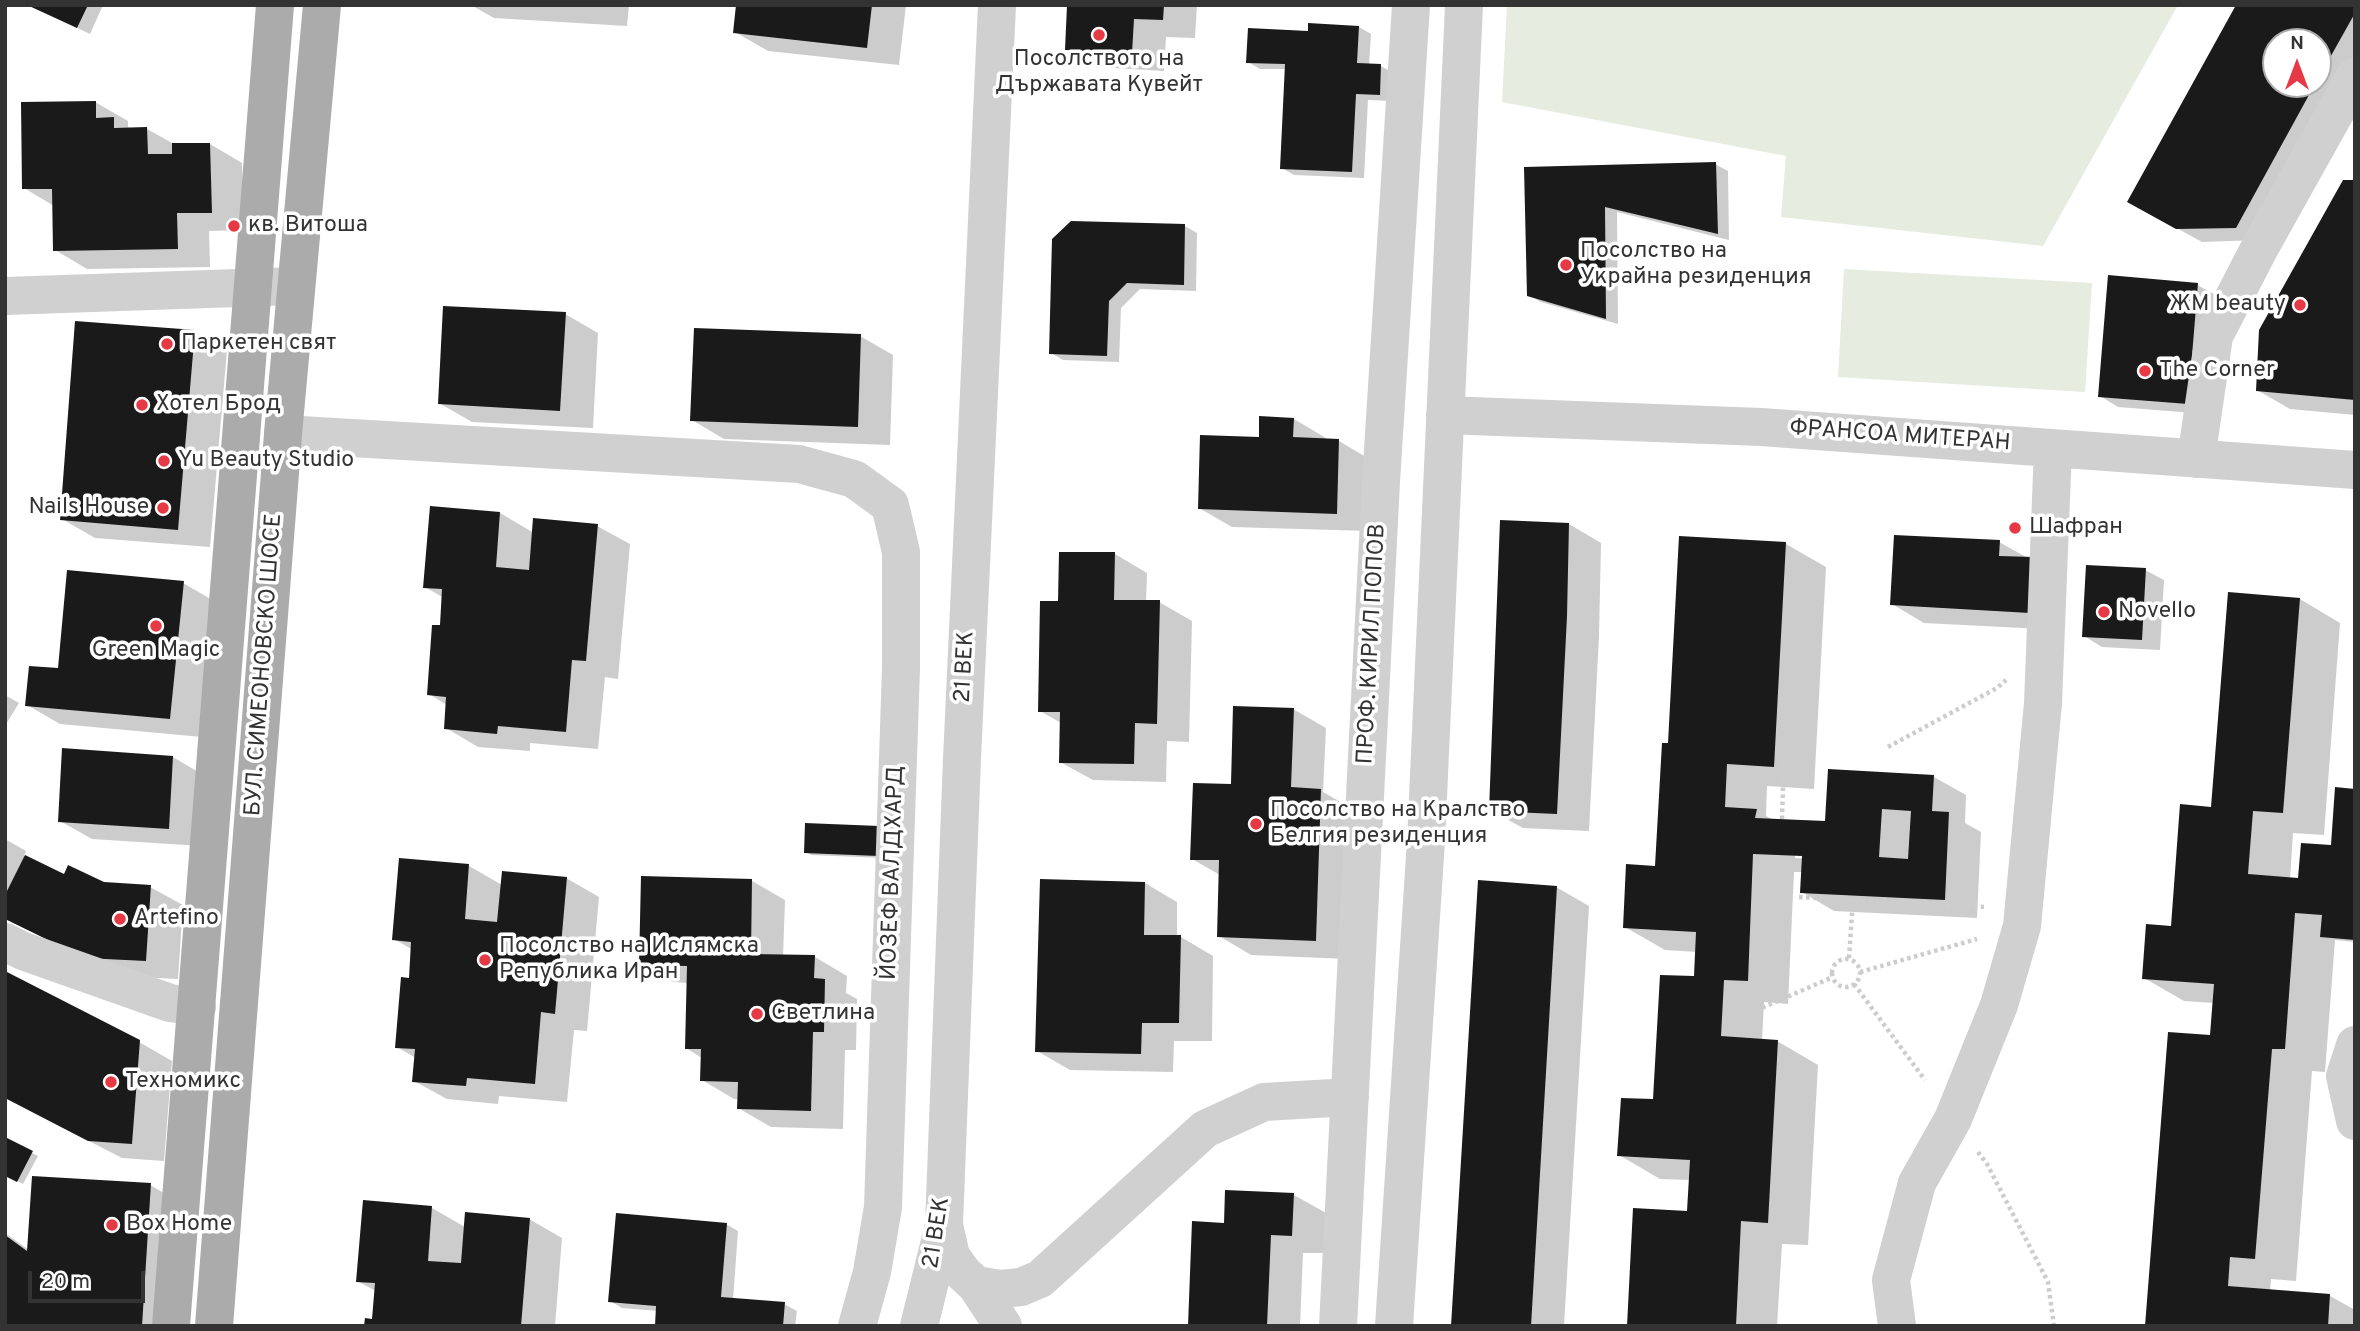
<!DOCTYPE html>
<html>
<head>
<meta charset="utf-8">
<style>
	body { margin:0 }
	#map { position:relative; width:2360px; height:1331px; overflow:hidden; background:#fff; font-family:Overpass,sans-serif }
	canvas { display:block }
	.frame { position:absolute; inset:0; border:7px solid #333; pointer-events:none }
	.north { position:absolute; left:2262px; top:28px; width:70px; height:70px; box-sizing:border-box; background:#fff; border:2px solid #adadad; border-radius:50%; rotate:0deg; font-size:19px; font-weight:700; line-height:28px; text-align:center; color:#333 }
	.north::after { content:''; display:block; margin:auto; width:24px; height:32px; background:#e63946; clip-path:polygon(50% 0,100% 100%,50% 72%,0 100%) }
	.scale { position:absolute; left:28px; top:1271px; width:117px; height:32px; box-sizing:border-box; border:4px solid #333; border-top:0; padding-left:9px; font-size:21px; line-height:24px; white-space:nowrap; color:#333; -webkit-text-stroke:5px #fff; paint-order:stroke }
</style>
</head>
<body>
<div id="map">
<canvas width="2360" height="1331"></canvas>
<div class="frame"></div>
<div class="north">N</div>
<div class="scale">20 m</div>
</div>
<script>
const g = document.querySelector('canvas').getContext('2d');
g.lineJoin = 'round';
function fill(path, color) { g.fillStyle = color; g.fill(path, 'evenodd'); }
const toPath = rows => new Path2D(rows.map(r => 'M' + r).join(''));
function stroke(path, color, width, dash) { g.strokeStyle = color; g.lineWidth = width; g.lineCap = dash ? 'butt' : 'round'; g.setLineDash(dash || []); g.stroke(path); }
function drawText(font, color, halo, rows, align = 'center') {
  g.font = font + ' Overpass,sans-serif'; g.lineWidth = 7; g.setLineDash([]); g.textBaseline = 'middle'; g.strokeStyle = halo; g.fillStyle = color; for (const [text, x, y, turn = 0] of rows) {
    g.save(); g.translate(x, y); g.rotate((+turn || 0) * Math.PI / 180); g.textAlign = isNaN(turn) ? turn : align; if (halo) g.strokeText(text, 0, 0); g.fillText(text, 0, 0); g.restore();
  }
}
const green = toPath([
	[1507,5,2178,5,2043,246,1781,217,1786,156,1502,102],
	[1844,269,2092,283,2085,392,1838,377]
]);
const shadow = toPath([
	[29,5,103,5,90,34],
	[471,5,629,5,627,26,494,18],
	[738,5,906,5,899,65,768,51,735,32],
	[1069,5,1197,5,1195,38,1166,37,1164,71,1099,67,1067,49],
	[2238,5,2355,9,2355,69,2260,240,2202,242,2153,215],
	[2276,42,2318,42,2318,84,2276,84],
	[1359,27,1371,34,1369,65,1381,66,1393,73,1391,101,1368,100,1364,178,1294,175,1282,168,1286,69,1260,69,1248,62],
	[95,102,128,121,128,127,132,129,147,129,174,144,210,144,242,163,244,230,209,231,210,267,87,269,55,250,54,206,24,188],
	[1715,164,1728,171,1729,240,1617,212,1618,324,1541,302,1528,295,1526,168],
	[2355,182,2355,415,2290,409,2257,390],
	[1185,226,1197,233,1196,291,1140,289,1121,308,1119,362,1063,360,1051,353],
	[2197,285,2216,295,2206,414,2118,407,2100,396],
	[565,314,598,333,593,428,472,422,439,403],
	[194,331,227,350,210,547,95,538,62,519],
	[860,336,893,355,890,445,724,439,692,420],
	[1294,419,1326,438,1326,440,1339,441,1371,460,1369,531,1232,527,1199,508,1260,438],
	[500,513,534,533,597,526,630,544,618,679,605,677,598,749,530,743,530,751,478,747,446,728,447,705,429,694,441,627,444,598,425,587],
	[1569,524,1601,543,1599,636,1589,831,1523,828,1490,810],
	[1999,542,2028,558,2062,630,1924,623,1892,604],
	[1786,544,1826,567,1814,789,1767,786,1766,816,1774,820,1826,823,1934,777,1966,795,1965,823,1981,832,1977,918,1834,911,1802,892,1803,872,1794,872,1788,1004,1764,1002,1762,1040,1777,1041,1818,1065,1808,1245,1782,1244,1777,1326,1629,1326,1689,1213,1691,1180,1660,1179,1619,1155,1655,1101,1696,978,1697,952,1665,950,1625,927,1657,867,1669,745],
	[1795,854,1811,855,1811,859,1795,858],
	[1115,554,1147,573,1146,602,1159,602,1192,621,1189,742,1167,741,1166,782,1093,780,1060,762,1061,723,1040,711],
	[2145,570,2164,580,2160,650,2102,647,2084,636],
	[183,583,216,602,202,737,60,724,27,705],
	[2300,599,2340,623,2324,835,2293,833,2290,879,2300,880,2333,847,2355,790,2355,942,2335,940,2325,1072,2312,1071,2296,1281,2271,1279,2270,1291,2330,1296,2355,1310,2355,1326,2147,1326,2211,1037,2214,1003,2184,1001,2144,978,2172,928,2213,809],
	[5,695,19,703,5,726],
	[1293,709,1326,728,1323,792,1353,809,1348,959,1251,955,1219,936,1220,875,1192,859,1232,786],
	[173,757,205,776,201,846,92,839,60,821],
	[885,831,884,858,811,855,806,852],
	[5,839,26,851,24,856,65,876,103,884,150,887,183,905,178,979,119,976,5,918],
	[469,866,502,885,566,878,599,897,587,1031,574,1030,567,1102,499,1096,498,1104,447,1099,414,1081,416,1058,397,1047,410,980,413,950,394,939],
	[752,881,785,900,783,957,815,957,847,976,846,993,857,999,856,1050,845,1050,843,1129,771,1127,738,1108,739,1099,734,1099,702,1080,702,1058,686,1048,688,983,673,982,641,964],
	[1145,883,1177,902,1177,937,1181,937,1213,956,1212,1041,1174,1041,1173,1072,1070,1070,1037,1051],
	[1556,887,1589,906,1564,1326,1453,1326],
	[139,1042,172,1061,164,1161,122,1158,5,1098],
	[5,1139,38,1156,23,1184,5,1174],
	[150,1185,183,1204,175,1326,5,1326,5,1233,29,1250],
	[1294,1195,1326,1213,1324,1253,1303,1253,1300,1326,1190,1326],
	[432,1208,465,1227,529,1219,562,1238,555,1326,366,1326,373,1321,376,1291,357,1281],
	[726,1224,738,1231,733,1300,784,1304,797,1311,795,1326,657,1326,658,1311,622,1308,610,1301]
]);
const building = toPath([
	[27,5,88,5,77,28],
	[736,5,872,5,867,48,733,33],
	[1067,5,1164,5,1163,20,1134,19,1132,53,1065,50],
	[2236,5,2352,5,2355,7,2355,13,2318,79,2318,42,2276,42,2276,84,2315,84,2236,228,2176,229,2127,202],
	[1308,23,1359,26,1357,63,1381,64,1380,95,1356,94,1352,172,1280,169,1285,64,1246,63,1248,28,1308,31],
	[96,101,96,118,114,117,114,128,147,127,148,154,172,154,172,143,210,143,212,213,177,213,178,249,53,251,52,189,22,189,21,102],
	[1716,162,1718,234,1605,207,1606,319,1527,296,1524,167],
	[2343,180,2355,180,2355,400,2256,391,2259,330],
	[1071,221,1185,224,1184,285,1127,283,1109,301,1107,356,1049,354,1052,239],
	[2108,275,2198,283,2188,404,2098,397],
	[443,306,566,312,560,411,438,404],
	[75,321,195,330,178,530,60,520],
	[694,328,861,334,858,427,690,421],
	[1259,416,1294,418,1293,437,1339,439,1337,514,1198,509,1200,435,1259,437],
	[430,506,500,512,496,567,529,570,533,518,598,524,586,661,572,660,566,732,498,726,497,734,444,729,446,697,427,695,432,625,440,625,442,589,423,588],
	[1500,520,1569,523,1567,616,1557,814,1489,811],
	[1894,535,2000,540,1999,556,2033,557,2030,613,1890,605],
	[1679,536,1786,542,1774,767,1727,764,1725,807,1757,809,1755,818,1825,821,1828,769,1934,775,1932,811,1949,812,1945,900,1800,893,1802,856,1753,854,1748,981,1724,980,1721,1036,1778,1040,1768,1223,1741,1221,1736,1326,1627,1326,1633,1208,1687,1211,1690,1160,1617,1156,1621,1098,1653,1099,1660,975,1694,976,1696,932,1623,928,1626,864,1655,866,1662,743,1668,743],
	[1882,809,1911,811,1908,859,1879,857],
	[1059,552,1115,552,1114,600,1160,600,1157,724,1135,723,1134,764,1059,763,1060,712,1038,712,1040,601,1058,601],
	[2086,565,2146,568,2142,640,2082,637],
	[67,570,184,581,170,719,25,706,29,666,58,668],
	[2228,592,2300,598,2283,813,2253,811,2248,874,2298,878,2301,843,2331,845,2335,787,2355,789,2355,940,2320,937,2322,915,2295,913,2285,1049,2272,1049,2255,1259,2230,1257,2228,1286,2330,1294,2328,1326,2145,1326,2168,1032,2210,1035,2214,984,2142,979,2146,924,2171,926,2180,804,2211,807],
	[1233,706,1294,708,1291,787,1321,789,1316,941,1217,937,1219,860,1190,860,1193,783,1231,784],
	[62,748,173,756,169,829,58,822],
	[805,823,879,826,879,856,804,853],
	[25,855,64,874,68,865,104,882,151,885,146,961,85,958,5,919,5,895],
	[399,858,469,864,465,919,497,922,502,871,567,877,555,1014,541,1012,535,1084,467,1078,466,1086,412,1082,415,1049,395,1048,401,977,409,978,411,942,392,940],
	[641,876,752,879,751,954,815,955,814,978,825,979,824,1032,813,1032,811,1111,737,1109,738,1082,700,1081,701,1049,685,1049,687,966,639,965],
	[1040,879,1145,882,1144,935,1181,935,1179,1023,1142,1023,1141,1054,1035,1052],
	[1478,880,1557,886,1531,1326,1451,1326],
	[5,971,140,1040,132,1144,88,1141,5,1098],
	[5,1137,33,1151,17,1182,5,1176],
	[32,1176,151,1183,142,1326,5,1326,5,1235,27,1251],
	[1225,1190,1294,1193,1292,1236,1271,1235,1267,1326,1188,1326,1192,1221,1224,1223],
	[363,1200,432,1206,428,1261,461,1263,465,1212,530,1218,521,1326,364,1326,365,1318,372,1319,375,1283,356,1282],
	[616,1213,727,1223,721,1297,785,1302,783,1326,655,1326,656,1306,608,1302]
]);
const path = toPath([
	[1888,747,1997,688,2006,680],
	[1782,819,1784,755,1818,722],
	[1799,897,1984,907],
	[1849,958,1853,900],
	'1832 973a14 14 0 1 1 28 0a14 14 0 1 1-28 0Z',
	[1860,972,1977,939],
	[1854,984,1925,1080],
	[1743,1016,1833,977],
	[1978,1152,1987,1164,2048,1282,2054,1326]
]);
const minor = toPath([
	[5,296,296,286],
	[1445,415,1761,427,2355,470],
	[283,434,799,464,854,479,890,505,901,552,901,668,883,1207,872,1272,857,1326],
	[2196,459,2214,336,2259,249,2355,77],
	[5,942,23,951,170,1003,197,1007],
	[2355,1045,2345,1076,2355,1121],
	[944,1225,951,1256,963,1273,976,1285,1000,1289,1021,1287,1040,1279,1205,1129,1264,1102,1350,1097],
	[976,1285,1003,1326],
	[919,1326,944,1225,962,759,997,5],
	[1338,1326,1381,482,1411,5],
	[1394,1326,1426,841,1464,5],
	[1897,1326,1891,1280,1917,1183,1953,1119,1999,1005,2022,926,2043,703,2053,448]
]);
const major = toPath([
	[171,1326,275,5],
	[214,1326,283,434,322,5]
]);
const markers = [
	[1099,35,7,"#e63946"],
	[234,226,7,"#e63946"],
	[1566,265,7,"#e63946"],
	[2300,305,7,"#e63946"],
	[167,344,7,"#e63946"],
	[2145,371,7,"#e63946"],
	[142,405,7,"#e63946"],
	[164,461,7,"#e63946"],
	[163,508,7,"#e63946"],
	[2015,528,7,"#e63946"],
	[2104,612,7,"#e63946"],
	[156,626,7,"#e63946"],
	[1256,824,7,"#e63946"],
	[120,919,7,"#e63946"],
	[485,960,7,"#e63946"],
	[757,1014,7,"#e63946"],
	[111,1082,7,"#e63946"],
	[112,1225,7,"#e63946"]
];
const poiNames = [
	["Посолството на",1099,60,"center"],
	["Държавата Кувейт",1099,86,"center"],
	["кв. Витоша",248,226],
	["Посолство на",1580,252],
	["Украйна резиденция",1580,278],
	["ЖМ beauty",2286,305,"right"],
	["Паркетен свят",181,344],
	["The Corner",2159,371],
	["Хотел Брод",156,405],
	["Yu Beauty Studio",178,461],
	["Nails House",149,508,"right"],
	["Шафран",2029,528],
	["Novello",2118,612],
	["Green Magic",156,651,"center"],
	["Посолство на Кралство",1270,811],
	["Белгия резиденция",1270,837],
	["Artefino",134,919],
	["Посолство на Ислямска",499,947],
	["Република Иран",499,973],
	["Светлина",771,1014],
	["Техномикс",125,1082],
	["Box Home",126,1225]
];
const streetNames = [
	["ФРАНСОА МИТЕРАН",1900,437,4],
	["ПРОФ. КИРИЛ ПОПОВ",1373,644,-87],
	["БУЛ. СИМЕОНОВСКО ШОСЕ",265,665,-86],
	["21 ВЕК",966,667,-87],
	["ЙОЗЕФ ВАЛДХАРД",894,873,-88],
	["21 ВЕК",938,1233,-81]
];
fill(green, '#e6ecdf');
fill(shadow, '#0003');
fill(building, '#1a1a1a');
stroke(path, '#cdcdcd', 4.5, [3.5, 3.5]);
stroke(minor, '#d0d0d0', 38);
stroke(major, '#ababab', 38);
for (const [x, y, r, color] of markers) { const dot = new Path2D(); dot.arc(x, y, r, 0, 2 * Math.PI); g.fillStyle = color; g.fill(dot); stroke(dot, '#fff', 2.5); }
drawText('23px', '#333', '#fff', poiNames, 'left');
drawText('23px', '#333', '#fff', streetNames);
</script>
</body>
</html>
